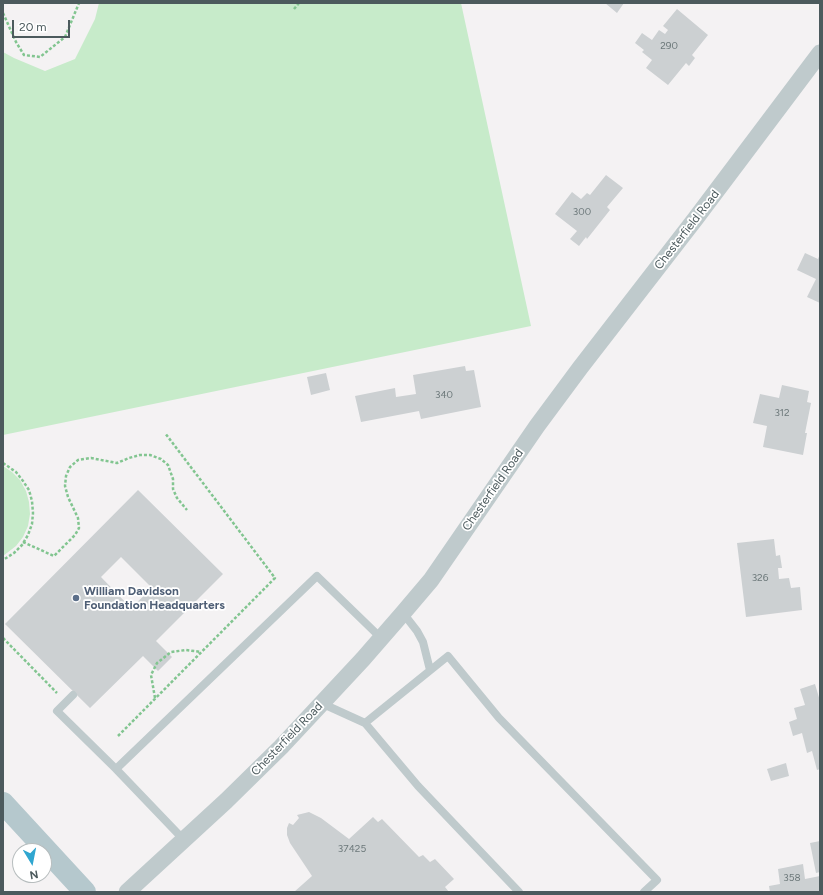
<!DOCTYPE html>
<html>
<head>
<meta charset="utf-8">
<style>
	body { margin:0 }
	#map { position:relative; width:823px; height:895px; overflow:hidden; background:#f4f2f3; font-family:Figtree,sans-serif }
	canvas { display:block }
	.frame { position:absolute; inset:0; border:4px solid #4c5a5d; pointer-events:none }
	.north { position:absolute; left:12px; top:843px; width:40px; height:40px; box-sizing:border-box; background:#fff; border:1px solid #b7bdbe; border-radius:50%; rotate:170deg; font-size:11px; font-weight:700; line-height:16px; text-align:center; color:#4c5a5d }
	.north::after { content:''; display:block; margin:auto; width:14px; height:18px; background:#30a6d0; clip-path:polygon(50% 0,100% 100%,50% 72%,0 100%) }
	.scale { position:absolute; left:12px; top:20px; width:58px; height:18px; box-sizing:border-box; border:2px solid #4c5a5d; border-top:0; padding-left:5px; font-size:12px; line-height:14px; white-space:nowrap; color:#4c5a5d; -webkit-text-stroke:3px #fff; paint-order:stroke }
</style>
</head>
<body>
<div id="map">
<canvas width="823" height="895"></canvas>
<div class="frame"></div>
<div class="north">N</div>
<div class="scale">20 m</div>
</div>
<script>
const g = document.querySelector('canvas').getContext('2d');
g.lineJoin = 'round';
function fill(path, color) { g.fillStyle = color; g.fill(path, 'evenodd'); }
const toPath = rows => new Path2D(rows.map(r => 'M' + r).join(''));
function stroke(path, color, width, dash) { g.strokeStyle = color; g.lineWidth = width; g.lineCap = dash ? 'butt' : 'round'; g.setLineDash(dash || []); g.stroke(path); }
function drawText(font, color, halo, rows, align = 'center') {
  g.font = font + ' Figtree,sans-serif'; g.lineWidth = 3.5; g.setLineDash([]); g.textBaseline = 'middle'; g.strokeStyle = halo; g.fillStyle = color; for (const [text, x, y, turn = 0] of rows) {
    g.save(); g.translate(x, y); g.rotate((+turn || 0) * Math.PI / 180); g.textAlign = isNaN(turn) ? turn : align; if (halo) g.strokeText(text, 0, 0); g.fillText(text, 0, 0); g.restore();
  }
}
const green = toPath([
	[99,3,461,3,531,326,3,435,3,52,14,58,45,71,75,59,95,19],
	[3,466,12,472,20,480,26,491,29,502,30,514,28,526,23,537,16,546,3,556]
]);
const building = toPath([
	[605,3,624,3,617,13],
	[677,9,708,35,692,55,695,58,689,66,686,63,668,85,646,68,652,60,642,52,644,50,635,43,642,33,652,40,659,30,665,34,668,30,663,26],
	[606,175,623,188,607,207,610,210,587,239,586,237,579,246,570,239,577,231,555,214,572,192,581,199,587,193,590,195],
	[805,253,818,259,820,254,820,303,807,297,816,279,797,270],
	[465,366,466,371,474,370,481,407,421,419,419,411,361,422,355,396,395,388,396,397,416,394,413,375],
	[326,373,330,390,311,395,307,377],
	[782,385,809,391,807,402,811,403,805,433,807,433,803,455,763,447,767,426,753,423,760,394,779,398],
	[138,490,223,574,156,641,172,657,158,671,143,656,90,708,5,624],
	[121,557,152,588,131,608,101,577],
	[774,539,776,556,780,555,782,568,778,568,779,579,789,578,791,588,800,587,802,610,746,617,737,543],
	[815,684,820,701,820,769,817,770,812,751,807,753,802,733,793,736,789,722,797,719,794,708,805,705,800,689],
	[786,763,789,776,771,781,767,769],
	[309,812,321,818,349,839,373,817,378,822,382,819,419,857,423,855,430,862,435,859,454,879,445,887,449,892,294,892,312,876,290,843,287,835,287,828,289,823,293,825,299,818,297,815],
	[820,841,820,872,816,873,810,843],
	[803,864,805,879,820,876,820,892,770,892,769,886,780,884,778,869]
]);
const path = toPath([
	[294,9,299,3],
	[3,13,16,42,24,55,40,57,65,37,79,3],
	[3,463,16,472,23,481,29,490,32,501,33,513,32,524,28,535,22,545,14,553,3,560],
	[23,542,54,556,75,535,79,528,78,518,68,497,65,486,66,476,70,467,78,460,91,458,117,463,129,458,140,455,150,455,161,459,168,465,173,479,173,489,177,498,187,510],
	[3,638,57,693],
	[155,698,151,675,157,663,171,652,186,650,201,652],
	[118,736,275,578,165,433]
]);
const service = toPath([
	[403,613,417,631,423,642,430,670],
	[73,695,57,711,116,769],
	[321,703,365,723,418,786,519,892],
	[365,723,448,656,499,718,657,880,644,892],
	[184,840,116,769,317,576,381,638]
]);
const minor = toPath([
	[127,892,226,801,281,747,363,659,403,613,431,580,537,426,580,368,696,218,820,53]
]);
const primary = toPath([
	[3,803,85,892]
]);
const markers = [
	[76,598,4,"#5c6f8a"]
];
const numberNames = [
	["290",669,46],
	["300",582,212],
	["340",444,395],
	["312",782,413],
	["326",760,578],
	["37425",352,849],
	["358",792,878]
];
const streetNames = [
	["Chesterfield Road",687,230,-52],
	["Chesterfield Road",493,490,-55],
	["Chesterfield Road",287,739,-46]
];
const serviceNames = [
	["William Davidson",84,591],
	["Foundation Headquarters",84,605]
];
fill(green, '#c7ebca');
fill(building, '#ccd0d2');
stroke(path, '#82c590', 2.5, [3, 2]);
stroke(service, '#bfcacc', 8);
stroke(minor, '#bfcacc', 17);
stroke(primary, '#b5c8cd', 22);
for (const [x, y, r, color] of markers) { const dot = new Path2D(); dot.arc(x, y, r, 0, 2 * Math.PI); g.fillStyle = color; g.fill(dot); stroke(dot, '#fff', 1.5); }
drawText('10px', '#6c787a', null, numberNames);
drawText('12px', '#4c5a5d', '#fff', streetNames);
drawText('bold 12px', '#4e5e75', '#fff', serviceNames, 'left');
</script>
</body>
</html>
